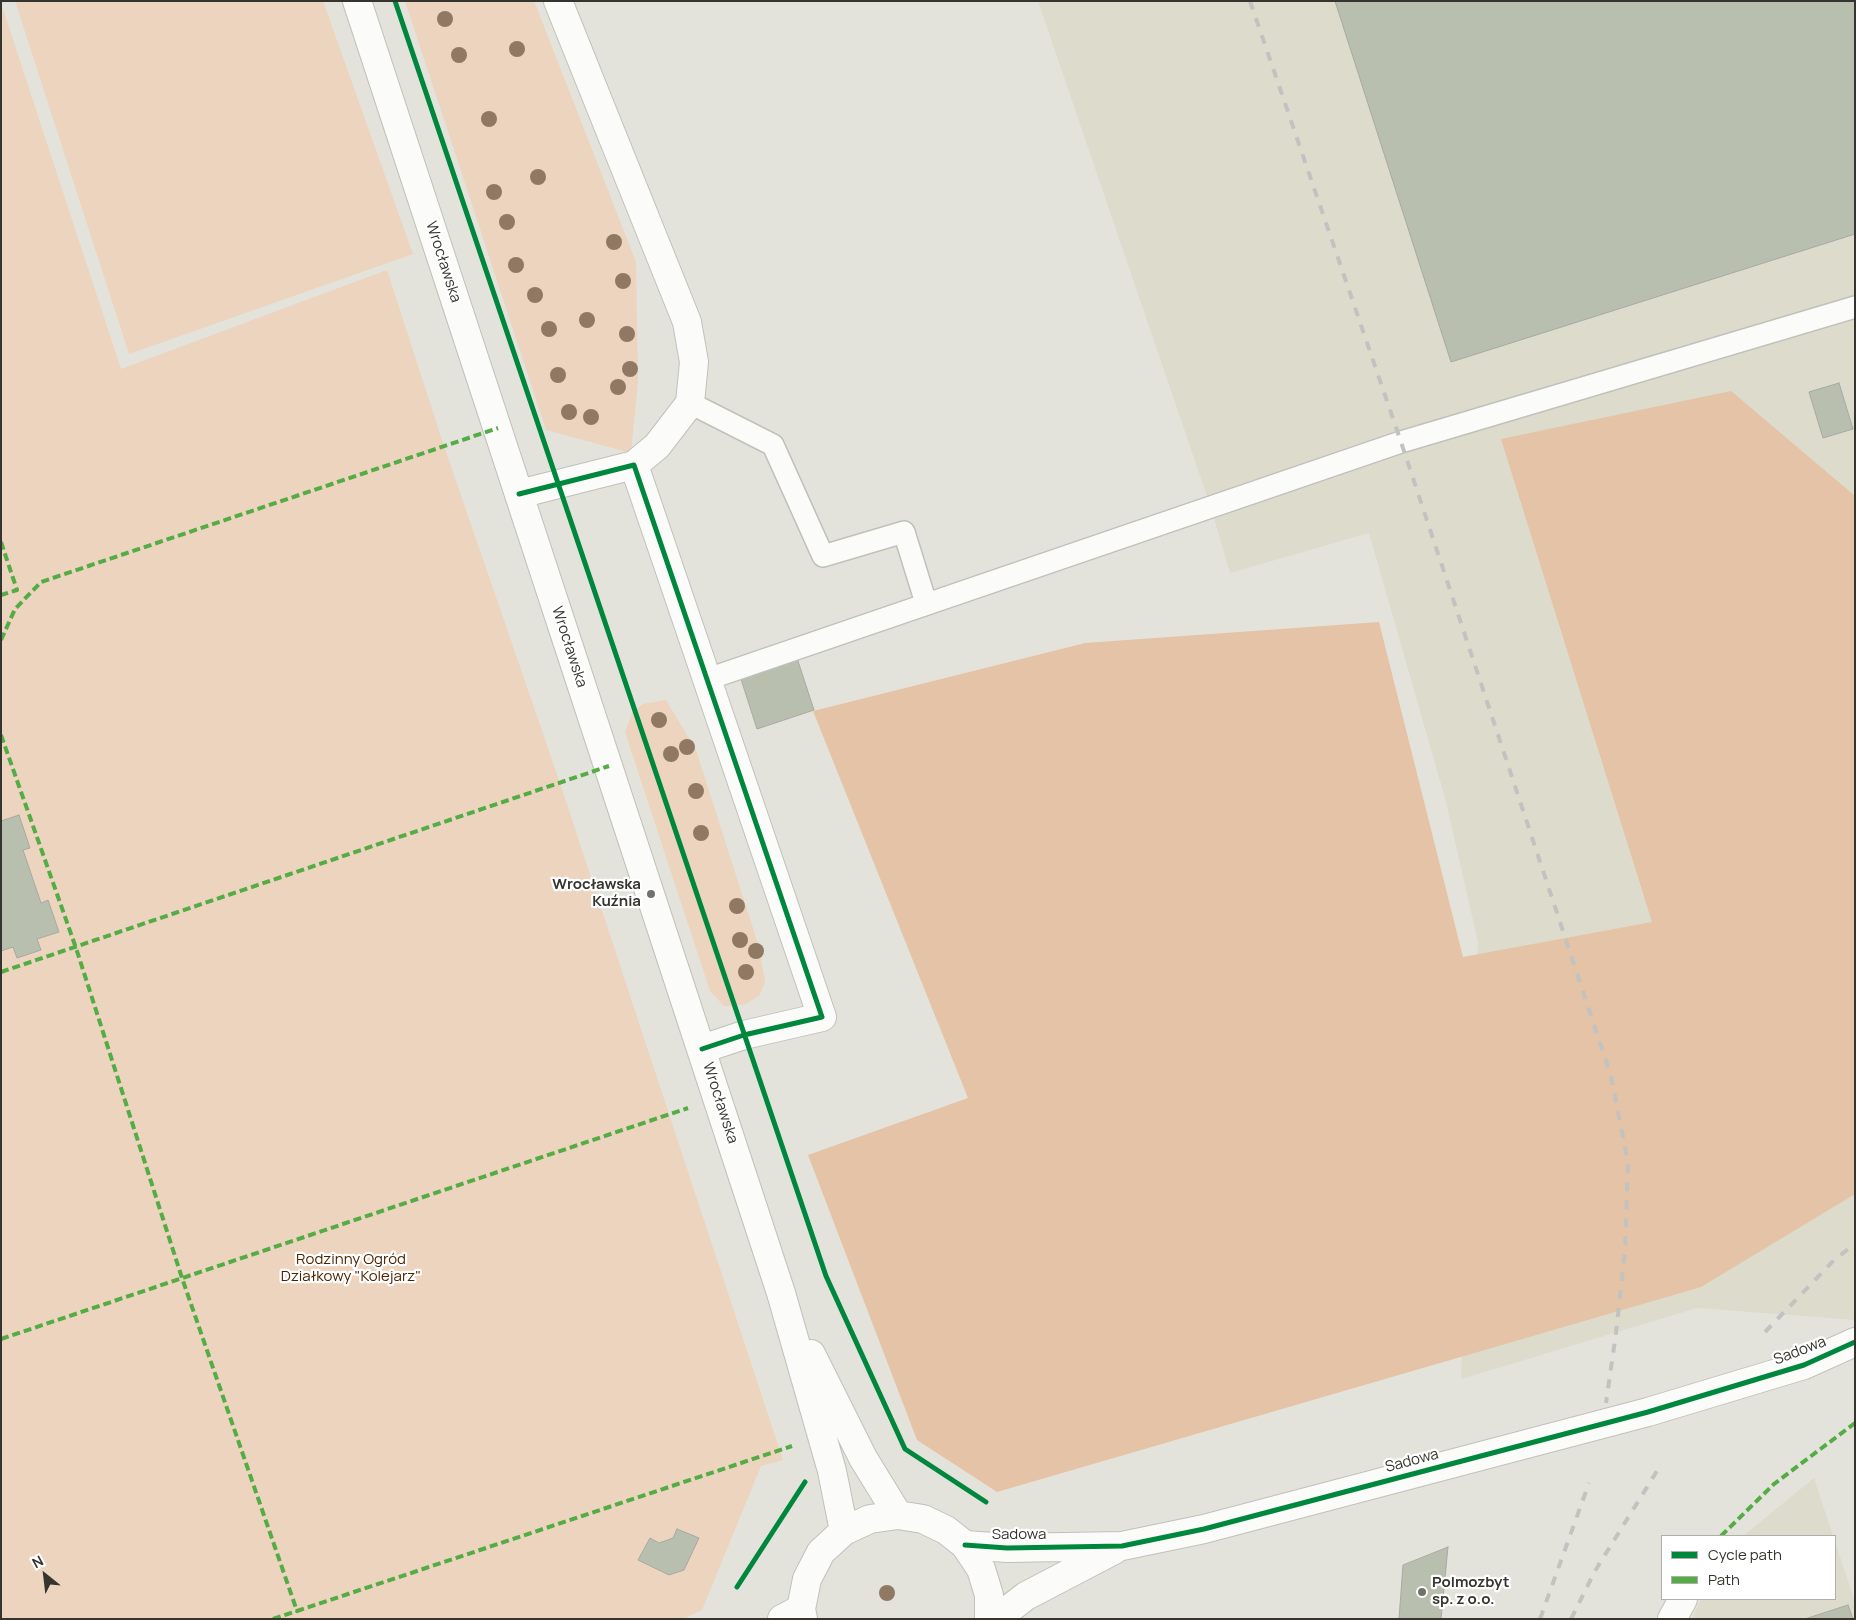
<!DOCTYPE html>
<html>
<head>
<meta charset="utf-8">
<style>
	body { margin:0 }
	#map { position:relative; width:1856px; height:1620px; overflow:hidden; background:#e3e3dc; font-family:Manrope,sans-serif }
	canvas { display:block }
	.frame { position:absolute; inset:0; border:2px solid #35342f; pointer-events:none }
	.legend { position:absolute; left:1661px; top:1535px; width:175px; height:65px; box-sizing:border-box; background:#fff; border:1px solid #aeaeac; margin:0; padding:6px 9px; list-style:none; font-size:15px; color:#35342f }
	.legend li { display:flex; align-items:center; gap:10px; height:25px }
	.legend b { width:25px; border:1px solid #aeaeac }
	.north { position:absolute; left:20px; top:1550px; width:50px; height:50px; -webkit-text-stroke:4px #fff; paint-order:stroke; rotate:331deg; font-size:14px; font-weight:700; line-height:20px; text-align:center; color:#35342f }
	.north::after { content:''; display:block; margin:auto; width:18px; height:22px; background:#35342f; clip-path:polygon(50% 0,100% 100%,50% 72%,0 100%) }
</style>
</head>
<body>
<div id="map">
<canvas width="1856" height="1620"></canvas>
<div class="frame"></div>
<ul class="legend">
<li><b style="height:6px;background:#00873e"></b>Cycle path</li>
<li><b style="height:6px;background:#54ac45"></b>Path</li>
</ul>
<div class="north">N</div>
</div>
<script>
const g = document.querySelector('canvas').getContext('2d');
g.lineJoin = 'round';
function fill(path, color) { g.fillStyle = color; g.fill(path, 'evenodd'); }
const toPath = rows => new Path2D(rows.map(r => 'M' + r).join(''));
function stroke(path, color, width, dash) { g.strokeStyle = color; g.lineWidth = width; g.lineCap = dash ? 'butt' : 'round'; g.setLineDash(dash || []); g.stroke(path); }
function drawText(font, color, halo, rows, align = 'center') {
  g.font = font + ' Manrope,sans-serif'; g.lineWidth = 4.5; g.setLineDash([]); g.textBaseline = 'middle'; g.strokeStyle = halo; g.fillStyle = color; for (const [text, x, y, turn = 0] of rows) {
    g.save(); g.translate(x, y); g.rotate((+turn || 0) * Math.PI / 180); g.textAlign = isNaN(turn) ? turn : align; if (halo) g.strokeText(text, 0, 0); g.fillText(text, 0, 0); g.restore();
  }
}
const built = toPath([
	[1038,1,1855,1,1855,1320,1697,1308,1461,1379,1478,942,1445,798,1369,533,1230,573,1211,508],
	[1814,1478,1833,1536,1743,1536],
	[1835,1542,1855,1602,1855,1619,1692,1619,1701,1599,1835,1599]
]);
const green = toPath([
	[15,1,323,1,413,254,129,354],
	[405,1,534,1,636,262,638,381,631,453,546,430],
	[1,3,121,369,387,270,444,446,560,783,783,1460,761,1466,702,1610,683,1619,1,1619],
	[666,700,696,750,759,947,765,982,759,996,744,1005,724,1006,710,991,625,732,632,713,643,704]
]);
const forest = toPath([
	[1731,391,1855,496,1855,1194,1701,1287,997,1492,917,1440,808,1155,968,1098,813,711,1085,643,1379,622,1463,957,1652,922,1501,439]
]);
const building = toPath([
	[1335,1,1855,1,1855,234,1451,362,1335,1],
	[1839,383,1853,429,1823,438,1809,392,1839,383],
	[797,658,814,710,757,729,740,676,797,658],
	[19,815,30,848,23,850,41,903,48,900,59,932,37,939,41,950,17,958,13,947,1,951,1,821,19,815],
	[677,1529,699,1538,684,1570,669,1575,638,1560,650,1538,659,1543,673,1538,677,1529],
	[1448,1547,1441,1619,1399,1619,1403,1565,1448,1547],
	[1848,1605,1853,1619,1805,1619,1848,1605]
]);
const service = toPath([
	[690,403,773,445,823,556,904,532,926,603],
	[708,679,1401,442,1855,307]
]);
const minor = toPath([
	[558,1,687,322,694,362,690,403,657,446,634,465],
	[519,494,634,465,822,1017,744,1035,702,1049],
	[1672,1619,1683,1599]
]);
const tertiary = toPath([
	[965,1545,1007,1548,1122,1546,1204,1529,1648,1412,1804,1365,1855,1342],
	[782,1619,801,1609],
	[996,1619,1026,1596,1114,1550]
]);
const secondary = toPath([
	[357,1,781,1293,832,1471,844,1531],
	[811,1354,863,1458,898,1515],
	[803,1619,801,1609,807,1579,821,1552,844,1531,870,1519,898,1515,923,1519,946,1530,965,1545,981,1569,989,1595,989,1619]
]);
const rail = toPath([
	[1250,1,1401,442,1611,1076,1628,1163,1625,1251,1616,1333,1606,1403],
	[1765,1332,1834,1260,1855,1244],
	[1540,1619,1589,1483],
	[1571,1619,1595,1571,1657,1471]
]);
const quiet = toPath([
	[1,542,17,590,1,595],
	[1,640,15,609,41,582,498,428],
	[1,735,76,948,182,1278,297,1611,792,1446],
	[1,972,609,766],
	[1,1339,688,1108],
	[1721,1536,1774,1484,1855,1423],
	[273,1619,297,1611]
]);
const cycleway = toPath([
	[395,1,826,1276,905,1449,986,1502],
	[519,494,634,465,822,1017,744,1035,702,1049],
	[965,1545,1007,1548,1122,1546,1204,1529,1648,1412,1804,1365,1855,1342],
	[737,1587,805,1482]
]);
const trees = [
	[445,19],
	[517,49],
	[459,55],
	[489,119],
	[538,177],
	[494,192],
	[507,222],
	[614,242],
	[516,265],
	[623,281],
	[535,295],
	[587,320],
	[549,329],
	[627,334],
	[630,369],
	[558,375],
	[618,387],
	[569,412],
	[591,417],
	[659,720],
	[687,747],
	[671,754],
	[696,791],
	[701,833],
	[737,906],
	[740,940],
	[756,951],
	[746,972],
	[887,1593]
];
const markers = [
	[651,894,5,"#72716c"],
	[1422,1592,5,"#72716c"]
];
const streetNames = [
	["Wrocławska",443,262,72],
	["Wrocławska",569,647,72],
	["Wrocławska",720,1103,72],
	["Sadowa",1800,1351,-21],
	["Sadowa",1412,1461,-15],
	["Sadowa",1019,1535]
];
const poiNames = [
	["Wrocławska",641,885],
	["Kuźnia",641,902],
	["Polmozbyt",1432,1583,"left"],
	["sp. z o.o.",1432,1600,"left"]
];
const parkNames = [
	["Rodzinny Ogród",351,1260],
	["Działkowy \"Kolejarz\"",351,1277]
];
fill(built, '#dcdbcc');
fill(green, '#ecd4bf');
fill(forest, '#e5c3a6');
fill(building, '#b9bfae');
stroke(building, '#a8a9a4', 1);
stroke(service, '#c1c1bb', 24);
stroke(minor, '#c1c1bb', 30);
stroke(tertiary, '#c1c1bb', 30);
stroke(secondary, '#c1c1bb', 30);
stroke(service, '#fbfbfa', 21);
stroke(minor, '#fbfbfa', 28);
stroke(tertiary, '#fbfbfa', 28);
stroke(secondary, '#fbfbfa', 28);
stroke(rail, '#c2c2c0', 4, [9, 9]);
stroke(quiet, '#54ac45', 4, [8, 4]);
stroke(cycleway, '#00873e', 5);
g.fillStyle = '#8f7963';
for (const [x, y] of trees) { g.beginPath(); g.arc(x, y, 8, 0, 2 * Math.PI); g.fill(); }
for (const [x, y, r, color] of markers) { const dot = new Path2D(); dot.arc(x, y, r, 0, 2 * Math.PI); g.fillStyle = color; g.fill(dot); stroke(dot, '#fff', 2); }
drawText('15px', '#35342f', '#fff', streetNames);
drawText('bold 15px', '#35342f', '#fff', poiNames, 'right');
drawText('15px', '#4b2300', '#fff', parkNames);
</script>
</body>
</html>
